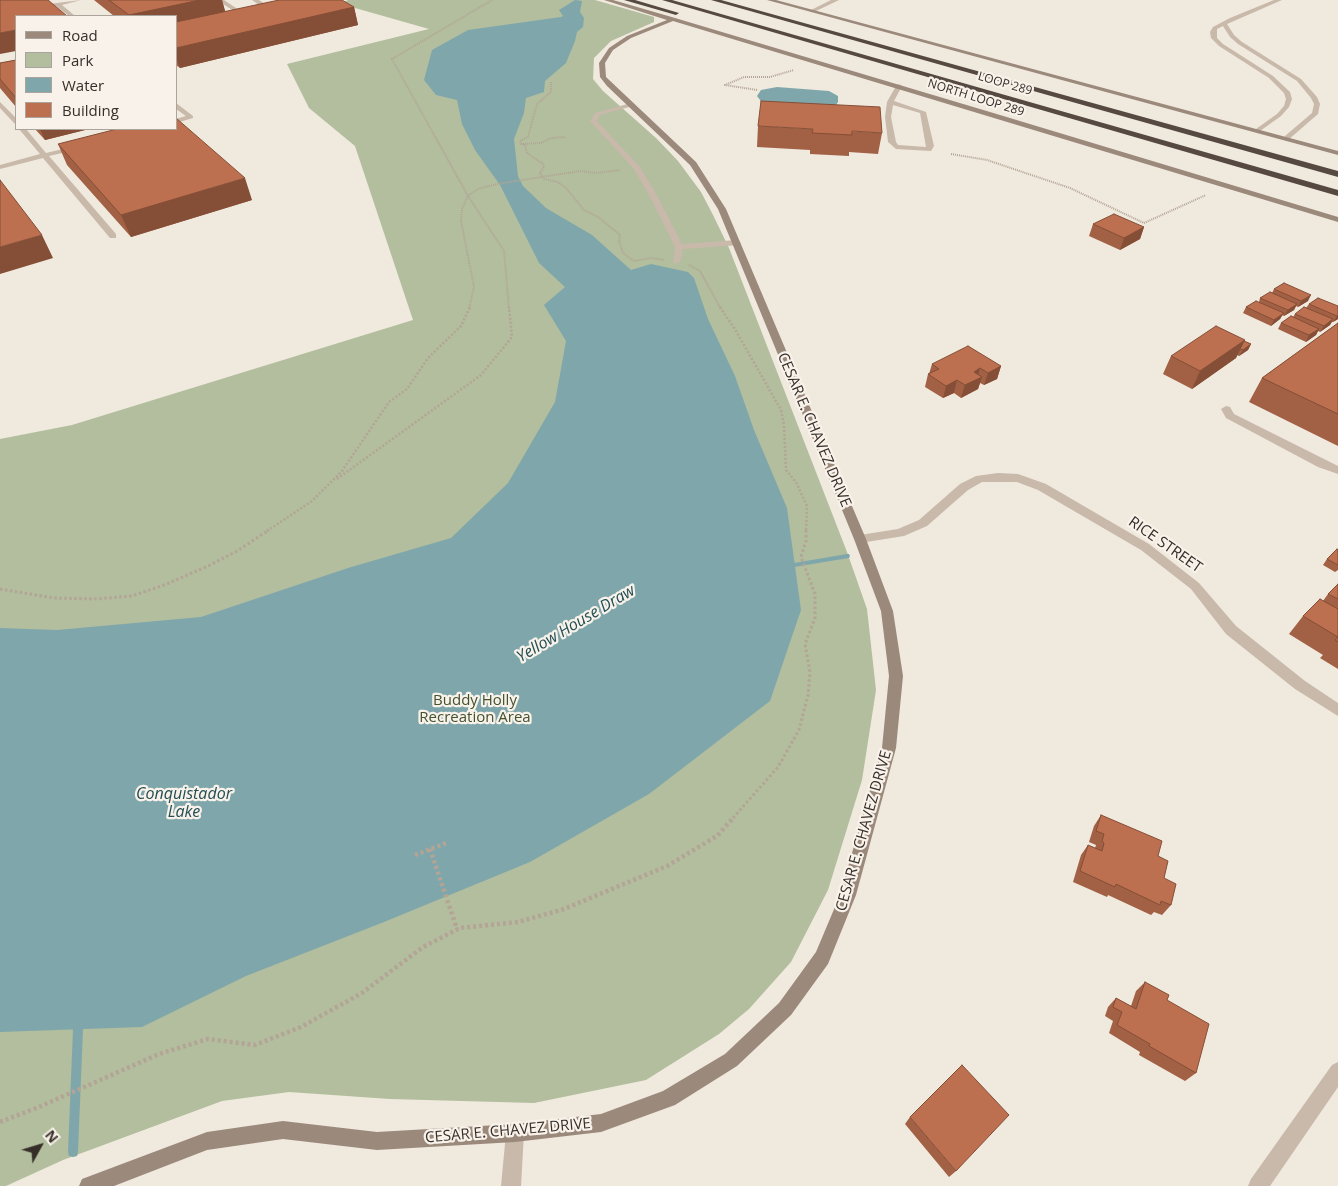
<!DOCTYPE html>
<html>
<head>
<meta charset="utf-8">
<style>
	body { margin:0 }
	#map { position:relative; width:1338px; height:1186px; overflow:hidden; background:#f0e9dd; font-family:"Open Sans",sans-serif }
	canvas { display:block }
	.legend { position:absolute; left:15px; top:15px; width:162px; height:115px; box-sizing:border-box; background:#f8f2ea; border:1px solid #aaa49d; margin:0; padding:6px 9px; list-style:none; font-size:15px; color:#362e29 }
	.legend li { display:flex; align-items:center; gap:10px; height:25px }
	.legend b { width:25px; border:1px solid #aaa49d }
	.north { position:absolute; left:15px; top:1121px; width:50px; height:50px; -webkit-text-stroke:4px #f8f2ea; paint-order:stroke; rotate:51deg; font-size:14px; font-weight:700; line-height:20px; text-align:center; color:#362e29 }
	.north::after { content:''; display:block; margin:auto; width:18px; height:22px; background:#362e29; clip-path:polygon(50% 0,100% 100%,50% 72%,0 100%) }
</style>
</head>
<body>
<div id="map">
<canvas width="1338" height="1186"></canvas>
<ul class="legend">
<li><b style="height:6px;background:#9b897c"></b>Road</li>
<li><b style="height:14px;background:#b2be9e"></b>Park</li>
<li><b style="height:14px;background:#7fa7ab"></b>Water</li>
<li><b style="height:14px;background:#bc704f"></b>Building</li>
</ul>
<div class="north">N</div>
</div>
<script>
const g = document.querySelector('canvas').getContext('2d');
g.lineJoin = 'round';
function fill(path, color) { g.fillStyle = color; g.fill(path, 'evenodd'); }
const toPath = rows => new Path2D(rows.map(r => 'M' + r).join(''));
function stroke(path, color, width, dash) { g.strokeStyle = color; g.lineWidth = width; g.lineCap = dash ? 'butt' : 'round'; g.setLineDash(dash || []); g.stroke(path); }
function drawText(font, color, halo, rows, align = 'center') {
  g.font = font + ' "Open Sans",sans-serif'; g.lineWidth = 4.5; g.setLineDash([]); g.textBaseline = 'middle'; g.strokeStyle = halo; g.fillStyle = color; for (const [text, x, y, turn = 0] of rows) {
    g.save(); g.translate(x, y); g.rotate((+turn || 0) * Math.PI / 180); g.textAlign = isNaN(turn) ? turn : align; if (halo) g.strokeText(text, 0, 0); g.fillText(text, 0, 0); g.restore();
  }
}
const green = toPath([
	[348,0,595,0,654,17,654,22,611,41,594,58,593,79,603,91,656,138,678,161,701,192,713,215,729,248,847,552,867,609,876,690,862,780,828,890,791,962,749,1009,719,1034,646,1080,534,1103,390,1099,289,1092,222,1101,63,1160,6,1186,0,1186,0,439,72,425,413,320,355,146,309,108,287,64,429,29,341,4]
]);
const water = toPath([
	[575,0,582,1,580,12,584,18,583,27,577,32,575,41,566,63,545,81,544,92,526,98,524,113,514,139,518,176,523,186,546,208,592,235,631,270,651,264,688,272,694,278,708,319,735,376,754,430,787,508,801,610,770,701,649,794,530,862,384,922,246,976,142,1027,0,1032,0,628,57,630,201,617,348,568,451,538,508,483,555,402,566,341,544,305,565,287,539,263,500,185,475,150,462,124,457,100,436,95,424,80,432,50,468,30,561,17,563,16,559,10],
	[777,87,829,91,838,96,838,102,836,105,764,105,757,96,761,90]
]);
const stream = toPath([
	[847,554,849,554,850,556,849,558,794,567,791,565,794,563,847,554],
	[78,1024,81,1026,83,1029,78,1152,77,1156,73,1157,69,1156,68,1152,73,1029,75,1026,78,1024]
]);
const pathFar3 = toPath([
	[492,0,392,59,468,196,504,251,509,309],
	[551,82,551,92,537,104,528,137,520,141,521,144,525,145,527,153,543,164,544,167,540,173,544,179,558,182,566,188,584,210,598,217,620,235,619,241,623,253,634,261,651,258,664,260],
	[757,90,725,85,744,77,770,77,794,70],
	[523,144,541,143,551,138,566,137],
	[951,154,987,160,1070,188,1144,223,1206,195],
	[689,265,700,271,721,309],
	[469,309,474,287,461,221,462,209,468,196,478,189,497,184,580,171,596,173,620,170]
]);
const pathFar2 = toPath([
	[720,307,736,331,781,410,784,425,786,470,796,482,807,506,806,531],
	[337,479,481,375,512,337,509,307],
	[267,531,312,501,342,471,389,402,407,389,428,358,461,326,470,307]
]);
const pathFar1 = toPath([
	[0,589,54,598,96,599,132,596,167,584,210,565,237,551,269,530],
	[733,818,778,767,799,730,808,695,810,672,805,644,815,618,815,594,801,557,806,541,806,530]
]);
const path = toPath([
	[430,849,457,929],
	[415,855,446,843],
	[0,1122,39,1107,159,1054,208,1039,255,1045,301,1027,362,993,423,947,460,928,518,922,564,909,667,866,717,836,734,817]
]);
const lane = toPath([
	[38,0,44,0,49,4,81,0,62,5,75,16,69,16,56,6,46,7,38,0],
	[217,0,224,0,251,18,246,19,217,0],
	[252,0,259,0,265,4,278,7,275,9,262,7,252,0],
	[831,0,839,0,814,12,809,11,831,0],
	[1274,0,1282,0,1227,24,1234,35,1242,42,1301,79,1317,97,1320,104,1318,114,1288,140,1285,140,1285,136,1312,113,1314,104,1311,98,1297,81,1238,44,1230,37,1223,26,1217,29,1217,38,1223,44,1273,76,1290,92,1292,99,1289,107,1281,116,1260,131,1256,131,1256,129,1277,114,1284,106,1286,99,1284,93,1269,78,1219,46,1211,38,1210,32,1213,27,1230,18,1274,0],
	[899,84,902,86,894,101,926,112,934,146,931,151,896,149,888,142,885,117,887,102,896,86,899,84],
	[893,105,920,113,926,147,898,145,896,142,891,117,893,105],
	[0,102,16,118,16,124,14,123,0,108,0,102],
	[176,103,193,116,193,118,176,123,176,119,186,116,176,109,176,103],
	[631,103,633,104,633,106,600,115,597,121,640,167,657,195,682,244,737,240,741,243,740,245,683,249,680,262,673,264,675,247,649,195,633,168,590,121,595,113,631,103],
	[19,129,26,129,46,153,80,145,80,149,49,156,116,234,116,238,110,238,43,158,0,169,0,165,40,154,19,129],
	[1226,406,1230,407,1234,414,1338,466,1338,474,1318,467,1226,418,1221,409,1226,406]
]);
const street = toPath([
	[998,473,1018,474,1046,484,1149,544,1199,583,1236,626,1305,681,1338,703,1338,716,1295,689,1226,634,1191,589,1141,550,1038,490,1017,482,982,482,968,490,927,526,904,536,860,543,854,539,860,535,898,529,919,520,960,484,976,476,998,473],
	[1338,1062,1338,1087,1270,1186,1248,1186,1251,1179,1332,1065,1338,1062],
	[515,1124,522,1126,524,1133,521,1186,501,1186,506,1133,508,1126,515,1124]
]);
const secondary = toPath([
	[604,0,613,0,675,18,990,112,1338,217,1338,222,673,21,631,38,613,50,605,63,606,77,696,162,726,209,866,539,893,611,903,676,896,748,856,895,828,964,791,1015,737,1066,675,1105,601,1132,515,1142,377,1150,283,1139,207,1150,114,1186,79,1186,82,1179,207,1132,283,1121,377,1132,515,1124,601,1114,663,1091,725,1054,779,1003,816,952,840,895,882,748,889,676,881,611,854,539,718,209,690,165,607,86,600,77,599,63,609,48,627,36,667,20,604,0],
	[767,0,776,0,1338,151,1338,155,767,0]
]);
const highway = toPath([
	[624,0,635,0,679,13,676,15,624,0],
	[662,0,672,0,1338,190,1338,196,662,0],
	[711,0,721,0,1338,171,1338,177,711,0]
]);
const wall = toPath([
	[94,0,222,0,225,12,354,7,358,25,180,68,176,65,176,16,114,16],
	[16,60,16,107,0,88,0,63],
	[758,126,882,133,878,154,849,152,849,156,810,154,810,150,757,147],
	[35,129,89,129,45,140],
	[58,144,252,200,131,237,67,165],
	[1093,224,1144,227,1140,239,1120,250,1089,236],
	[1274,289,1308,301,1298,307,1296,306,1294,310,1284,316,1282,315,1280,319,1271,326,1243,313,1246,307,1259,302,1260,298,1272,293],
	[1309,304,1338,306,1338,319,1333,322,1332,322,1330,325,1320,332,1318,331,1316,335,1306,342,1278,329,1281,323,1293,317,1295,314,1306,308],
	[1338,323,1338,446,1249,402,1262,378],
	[1244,341,1251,344,1248,350,1239,356,1237,355,1236,358,1192,389,1163,374,1171,356],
	[932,364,1001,366,997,379,984,385,980,383,978,389,961,398,954,393,943,398,925,387,928,374,929,374],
	[1338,550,1338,570,1335,572,1323,565,1327,559],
	[1338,584,1338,669,1320,658,1323,655,1289,634,1303,616,1323,601,1328,594],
	[1101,815,1158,856,1171,905,1162,915,1154,912,1151,915,1108,895,1107,897,1073,882,1081,855,1088,845,1095,848,1096,845,1089,842,1094,826],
	[1145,982,1167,1000,1196,1073,1185,1081,1139,1055,1140,1052,1109,1033,1113,1021,1105,1016,1108,1007,1116,998,1131,1006,1136,991],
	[910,1117,956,1171,949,1177,905,1124]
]);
const shadedWall = toPath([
	[200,0,222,0,226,14,176,25,176,16,129,16,129,15],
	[354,7,358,25,180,68,176,58,176,48],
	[16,30,16,51,0,54,0,33],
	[40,129,89,129,45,140],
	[245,178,252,200,131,237,121,215],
	[1144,227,1140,239,1120,250,1124,238],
	[42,235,53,258,0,274,0,247],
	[1311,295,1308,301,1298,307,1301,301],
	[1297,304,1294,310,1284,316,1288,310],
	[1284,313,1280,319,1271,326,1274,320],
	[1338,315,1338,319,1333,322,1337,316],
	[1333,319,1330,325,1320,332,1324,326],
	[1319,329,1316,335,1306,342,1309,335],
	[1245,340,1236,358,1192,389,1200,371],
	[1251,344,1248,350,1239,356,1243,350],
	[1001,366,997,379,984,385,988,373],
	[980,368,977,379,982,377,978,389,961,398,965,385,974,372],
	[957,380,954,393,943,398,946,386]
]);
const building = toPath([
	[0,0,48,0,67,16,16,16,16,30,0,33,0,0],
	[109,0,200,0,129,15,109,0],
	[279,0,342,0,354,7,176,48,176,22,279,0],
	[16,60,16,98,0,79,0,63,16,60],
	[761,101,880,107,882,133,852,131,852,135,812,133,813,129,758,126,761,101],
	[176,118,245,178,121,215,58,144,117,129,176,129,176,118],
	[0,180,42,235,0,247,0,180],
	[1114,214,1144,227,1124,238,1093,224,1114,214],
	[1284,283,1311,295,1301,301,1274,289,1284,283],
	[1270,292,1297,304,1288,310,1260,298,1270,292],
	[1318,298,1338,306,1338,315,1337,316,1309,304,1318,298],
	[1256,301,1284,313,1274,320,1246,307,1256,301],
	[1304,307,1333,319,1324,326,1295,314,1304,307],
	[1291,316,1319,329,1309,335,1281,323,1291,316],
	[1338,323,1338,414,1262,378,1338,323],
	[1216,326,1245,340,1200,371,1171,356,1216,326],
	[1244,341,1251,344,1243,350,1240,349,1244,341],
	[968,346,1001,366,988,373,980,368,974,372,982,377,965,385,957,380,946,386,928,374,939,369,932,364,968,346],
	[1337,549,1338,550,1338,565,1327,559,1337,549],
	[1338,584,1338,599,1328,594,1338,584],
	[1320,599,1338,609,1338,637,1303,616,1320,599],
	[1338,637,1338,642,1335,640,1338,637],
	[1101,815,1162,841,1158,856,1168,861,1164,878,1176,884,1171,905,1161,901,1160,905,1116,884,1115,887,1080,871,1088,845,1102,851,1104,843,1102,841,1104,834,1096,831,1101,815],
	[1145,982,1169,995,1167,1000,1209,1024,1196,1073,1149,1046,1150,1044,1117,1025,1122,1012,1113,1007,1116,998,1136,1009,1145,982],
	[962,1065,1009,1115,956,1171,910,1117,962,1065]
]);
const farStreetnames = [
	["LOOP 289",1005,84,16],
	["NORTH LOOP 289",976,98,17]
];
const streetNames = [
	["CESAR E. CHAVEZ DRIVE",814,430,67],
	["RICE STREET",1165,545,35],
	["CESAR E. CHAVEZ DRIVE",864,831,-74],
	["CESAR E. CHAVEZ DRIVE",508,1131,-5]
];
const parkNames = [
	["Buddy Holly",475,701],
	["Recreation Area",475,718]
];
const waterNames = [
	["Yellow House Draw",576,624,-31],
	["Conquistador",184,794],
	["Lake",184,812]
];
fill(green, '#b2be9e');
fill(water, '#7fa7ab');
fill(stream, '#7fa7ab');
stroke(pathFar3, '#b3a495', 2, [1, 1]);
stroke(pathFar2, '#b3a495', 2.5, [2, 2]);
stroke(pathFar1, '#b3a495', 3, [2.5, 2.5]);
stroke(path, '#b3a495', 4.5, [3, 3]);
fill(lane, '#c8b9aa');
fill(street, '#c8b9aa');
fill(secondary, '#9b897c');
fill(highway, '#564941');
fill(wall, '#a26044');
fill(shadedWall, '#844e37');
fill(building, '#bc704f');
stroke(building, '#844e37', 1);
drawText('12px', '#362e29', '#f8f2ea', farStreetnames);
drawText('15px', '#362e29', '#f8f2ea', streetNames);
drawText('15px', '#43522f', '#f8f2ea', parkNames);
drawText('italic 16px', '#224e54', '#f8f2ea', waterNames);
</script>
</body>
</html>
